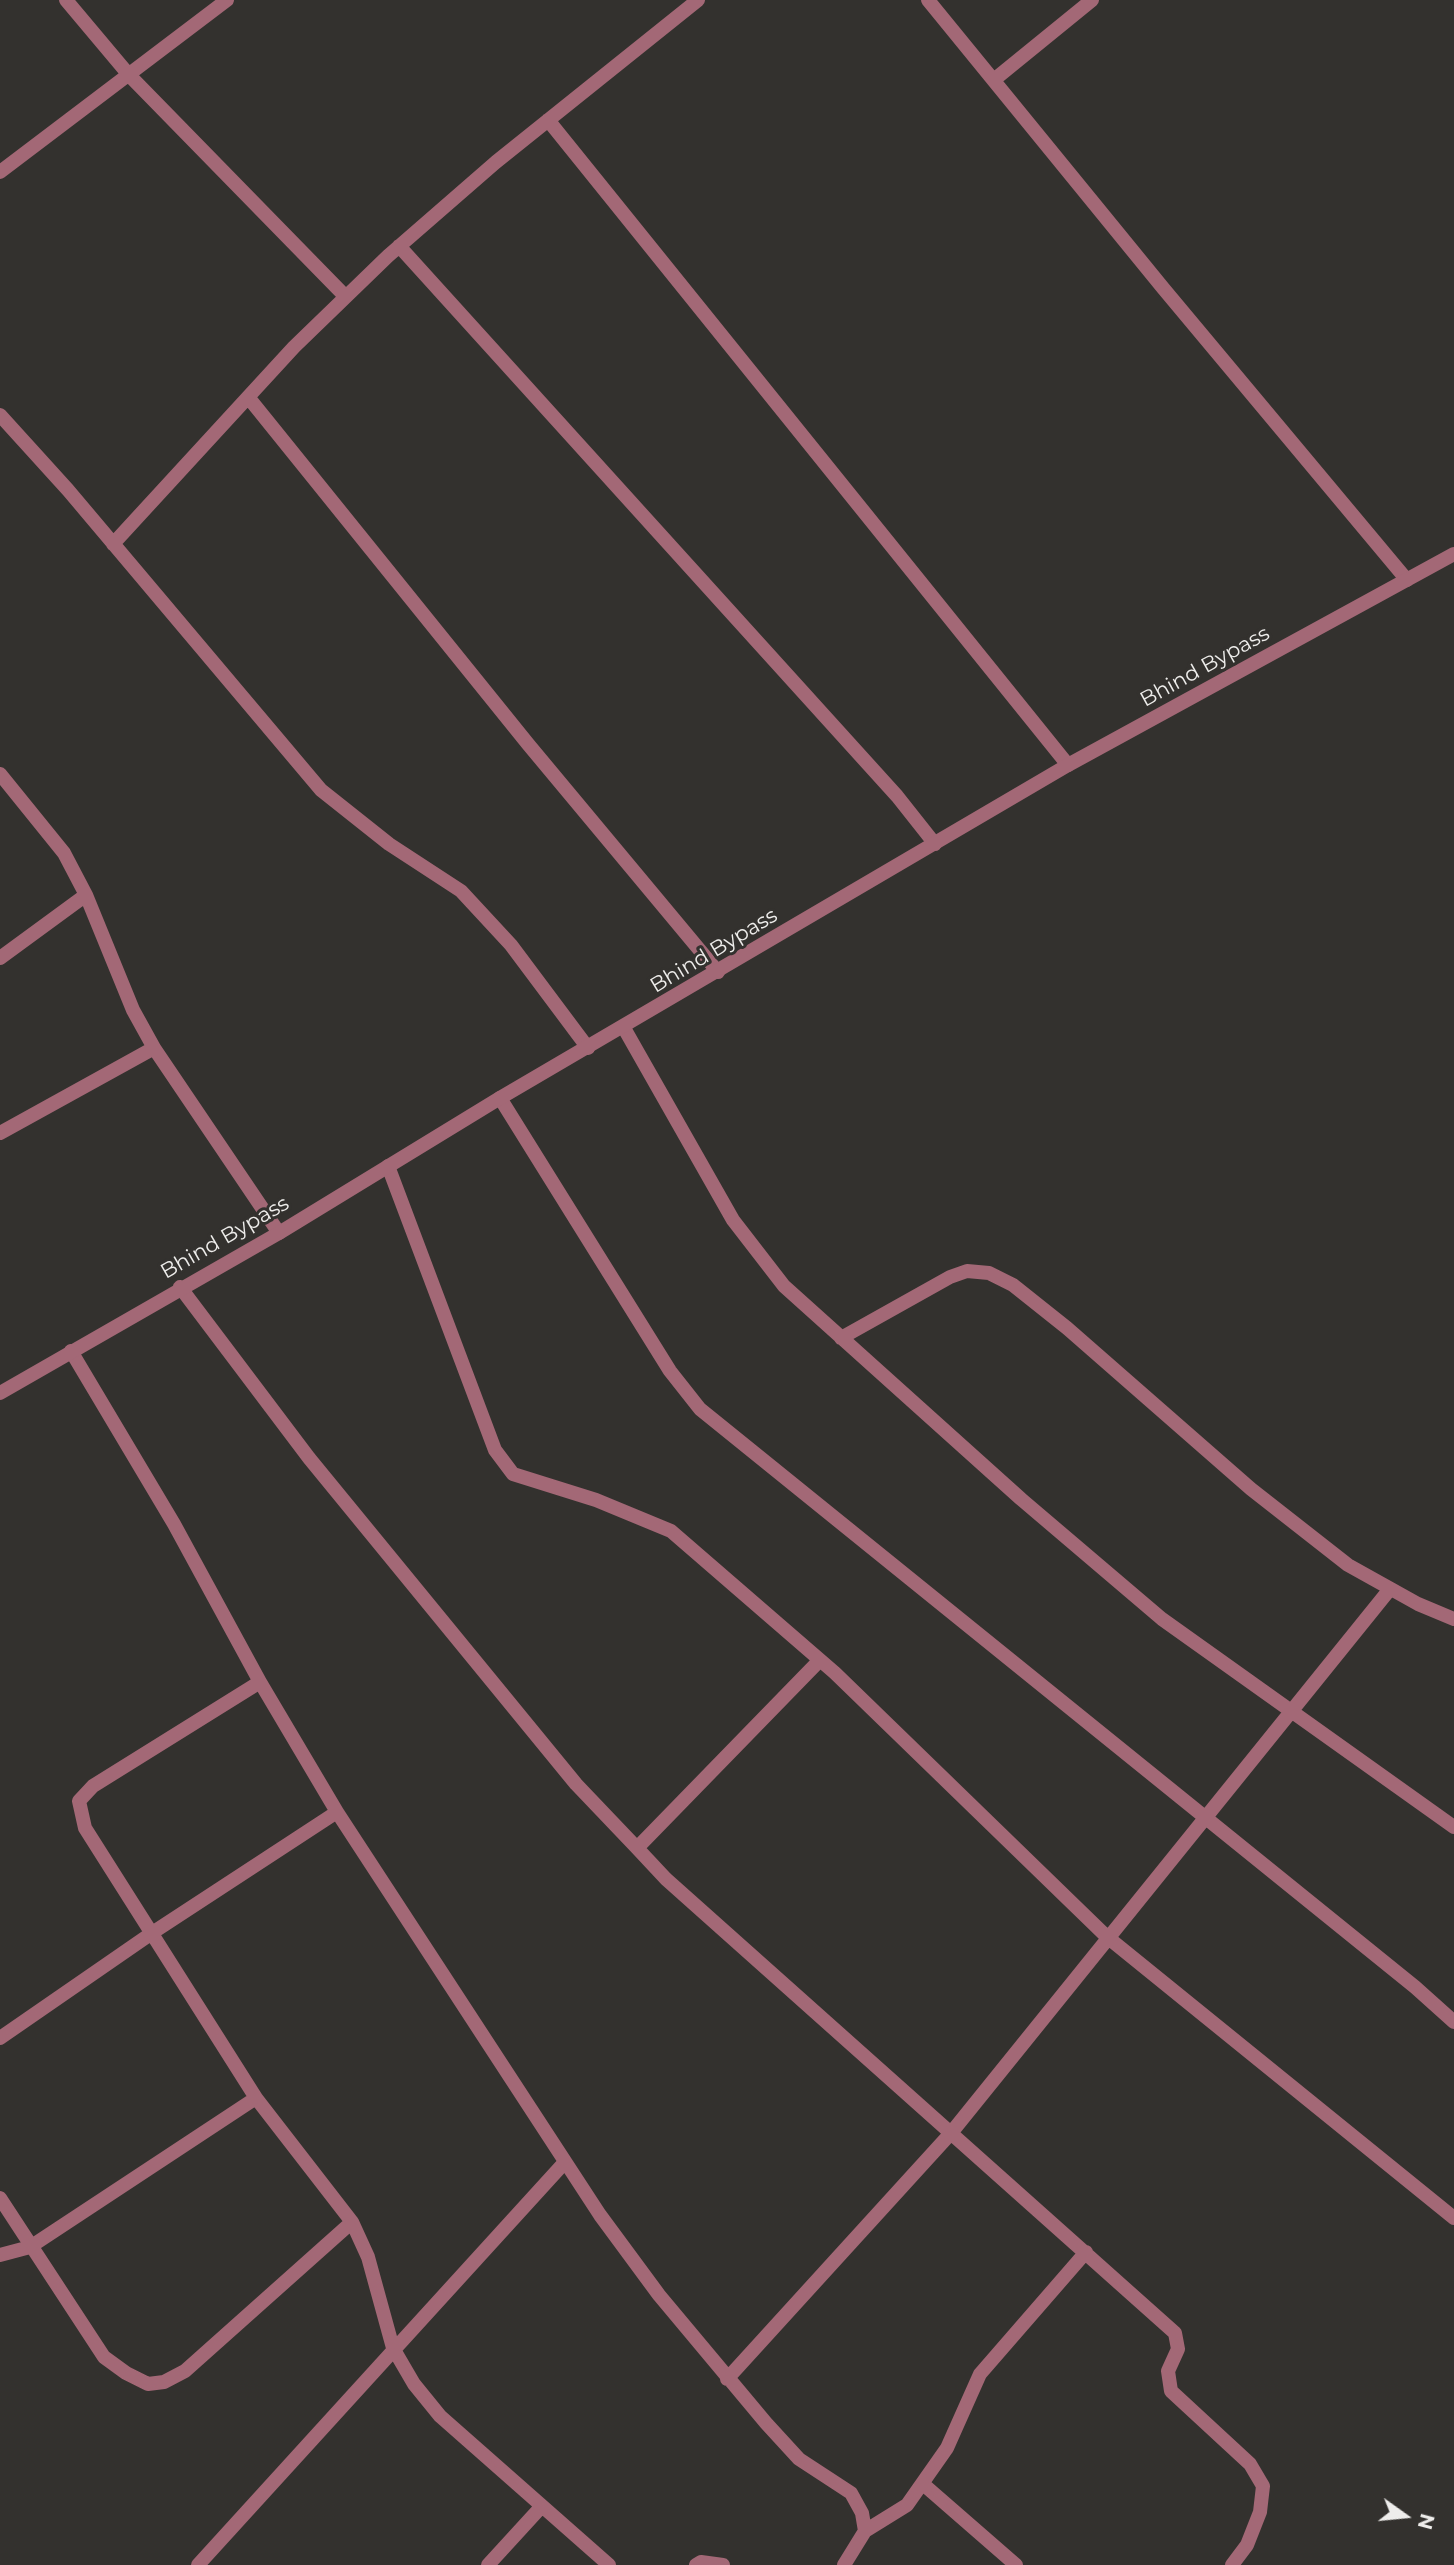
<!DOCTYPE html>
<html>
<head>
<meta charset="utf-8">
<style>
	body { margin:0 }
	#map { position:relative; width:1454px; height:2565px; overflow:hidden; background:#33312e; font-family:Montserrat,sans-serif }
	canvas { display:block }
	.north { position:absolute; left:1370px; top:2481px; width:70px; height:70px; -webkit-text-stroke:5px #33312e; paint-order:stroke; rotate:105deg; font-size:19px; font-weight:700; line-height:28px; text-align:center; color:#eeedeb }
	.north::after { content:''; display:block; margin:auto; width:24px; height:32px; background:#eeedeb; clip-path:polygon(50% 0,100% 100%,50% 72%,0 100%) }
</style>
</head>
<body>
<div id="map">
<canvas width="1454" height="2565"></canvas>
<div class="north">N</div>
</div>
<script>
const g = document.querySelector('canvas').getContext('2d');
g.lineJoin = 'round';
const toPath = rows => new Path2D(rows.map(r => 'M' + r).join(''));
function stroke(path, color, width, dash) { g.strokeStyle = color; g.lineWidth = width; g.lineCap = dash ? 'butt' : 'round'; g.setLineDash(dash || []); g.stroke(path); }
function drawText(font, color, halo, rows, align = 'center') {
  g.font = font + ' Montserrat,sans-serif'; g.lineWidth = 6; g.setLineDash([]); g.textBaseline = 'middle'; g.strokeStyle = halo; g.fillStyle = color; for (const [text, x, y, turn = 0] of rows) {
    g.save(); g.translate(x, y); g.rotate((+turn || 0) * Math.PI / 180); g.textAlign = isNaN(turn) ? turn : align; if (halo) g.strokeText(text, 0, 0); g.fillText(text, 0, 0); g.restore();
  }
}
const minor = toPath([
	[66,0,129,75,345,296],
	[928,0,1163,288,1407,580],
	[995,79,1092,0],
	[548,120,1068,765],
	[0,172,227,0],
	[399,246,897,796,935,844],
	[248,397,528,744,718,972],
	[0,415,68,490,321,790,389,844,461,891,511,945,588,1048],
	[113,544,294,347,388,256,496,162,698,0],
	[0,774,64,853,86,895,133,1010,154,1048,279,1233],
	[0,958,86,895],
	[624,1028,733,1220,784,1286,1021,1499,1162,1619,1454,1827],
	[500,1098,670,1371,700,1409,1415,1987,1454,2022],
	[0,1133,154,1048],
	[388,1166,495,1450,513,1474,596,1500,671,1531,835,1673,1106,1936,1454,2218],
	[180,1287,309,1458,576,1784,637,1848,666,1879,1175,2333,1178,2349,1168,2371,1171,2391,1250,2464,1263,2486,1260,2512,1247,2545,1232,2565],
	[841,1338,950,1277,967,1271,989,1273,1013,1285,1067,1328,1251,1489,1348,1565,1418,1604,1454,1619],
	[71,1351,174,1524,260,1682,337,1812,600,2215,659,2295,766,2423,799,2459,851,2493,862,2513,865,2531,844,2565],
	[260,1682,93,1786,79,1801,85,1828,256,2098,352,2222,368,2257,393,2348,414,2384,440,2416,609,2565],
	[637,1848,820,1660],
	[0,2038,152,1933,337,1812],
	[0,2198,104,2357,126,2373,148,2384,164,2382,185,2371,352,2222],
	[0,2255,30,2247,256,2098],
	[727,2379,951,2133,1390,1589],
	[923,2484,1016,2565],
	[865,2531,907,2505,947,2448,980,2374,1086,2252],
	[198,2565,565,2162],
	[488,2565,542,2506],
	[696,2565,701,2562,723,2565]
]);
const tertiary = toPath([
	[0,1393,279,1233,500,1098,1068,765,1454,554]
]);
const streetNames = [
	["Bhind Bypass",1205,667,-29],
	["Bhind Bypass",714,951,-31],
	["Bhind Bypass",225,1238,-30]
];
stroke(minor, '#a36876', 14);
stroke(tertiary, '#a36876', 14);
drawText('21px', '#eeedeb', '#33312e', streetNames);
</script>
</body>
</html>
